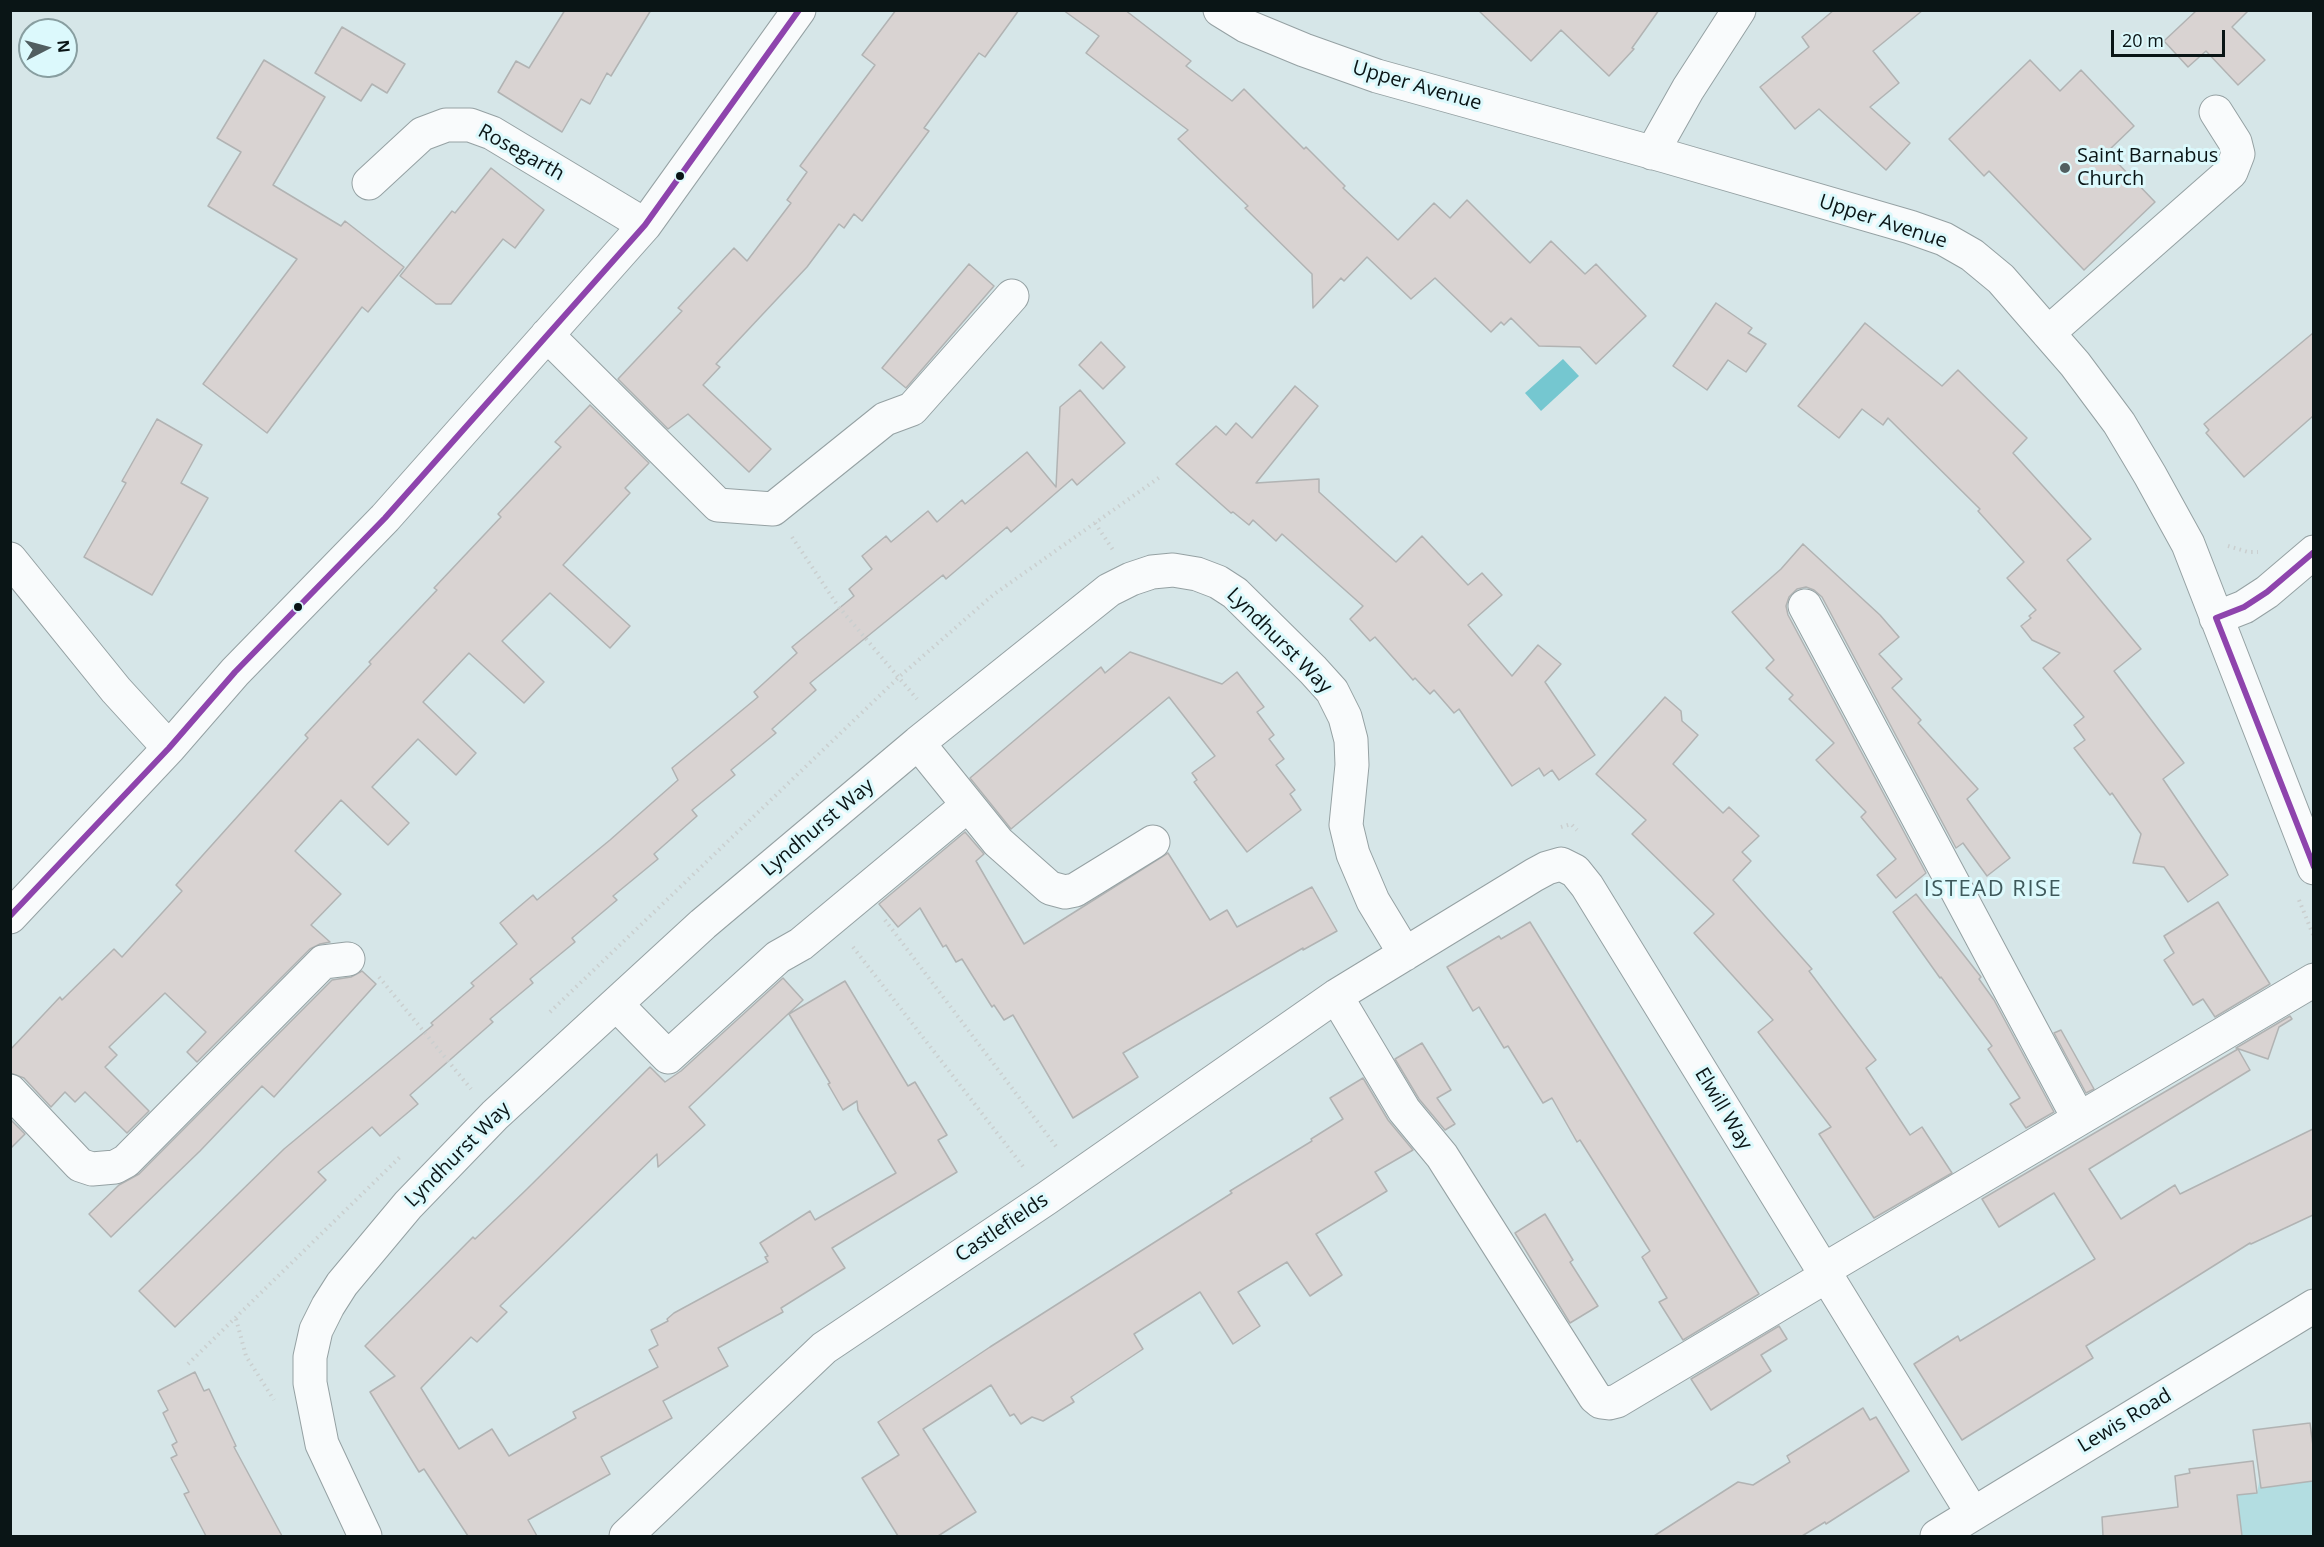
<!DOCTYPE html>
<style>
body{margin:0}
#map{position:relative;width:2324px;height:1547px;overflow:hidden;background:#d6e6e8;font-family:"Open Sans",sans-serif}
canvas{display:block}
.frame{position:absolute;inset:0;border:12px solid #0a1516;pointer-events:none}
.north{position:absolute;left:18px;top:18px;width:60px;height:60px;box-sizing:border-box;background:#dcf9fc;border:2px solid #889ea0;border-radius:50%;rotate:84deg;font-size:16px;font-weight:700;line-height:24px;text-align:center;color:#0a1516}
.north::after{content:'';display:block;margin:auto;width:21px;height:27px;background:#515e60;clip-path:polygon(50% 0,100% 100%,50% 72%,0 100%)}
.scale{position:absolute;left:2111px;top:30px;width:114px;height:27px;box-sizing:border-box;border:3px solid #0a1516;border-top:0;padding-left:8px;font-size:18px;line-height:21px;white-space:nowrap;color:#0a1516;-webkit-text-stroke:4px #dcf9fc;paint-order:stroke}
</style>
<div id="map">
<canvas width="2324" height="1547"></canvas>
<div class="frame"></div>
<div class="north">N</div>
<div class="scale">20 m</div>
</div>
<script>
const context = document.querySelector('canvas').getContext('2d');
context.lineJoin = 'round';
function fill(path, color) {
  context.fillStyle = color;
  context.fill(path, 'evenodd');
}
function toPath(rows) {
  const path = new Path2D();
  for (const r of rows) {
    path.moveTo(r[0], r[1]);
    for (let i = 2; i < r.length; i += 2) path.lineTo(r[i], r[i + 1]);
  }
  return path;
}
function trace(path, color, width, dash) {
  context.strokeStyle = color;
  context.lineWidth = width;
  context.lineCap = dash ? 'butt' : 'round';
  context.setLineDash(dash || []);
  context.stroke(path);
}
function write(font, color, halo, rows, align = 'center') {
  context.font = font + ' "Open Sans",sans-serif';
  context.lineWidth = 6;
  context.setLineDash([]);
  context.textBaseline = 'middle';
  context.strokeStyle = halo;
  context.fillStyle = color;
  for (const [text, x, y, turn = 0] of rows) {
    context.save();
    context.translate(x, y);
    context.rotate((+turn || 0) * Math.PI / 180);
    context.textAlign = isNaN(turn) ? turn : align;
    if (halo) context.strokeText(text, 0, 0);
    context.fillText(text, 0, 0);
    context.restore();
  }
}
fill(toPath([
 [2260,1478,2262,1487,2313,1481,2313,1536,2242,1536,2237,1495,2257,1493]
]), '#b3dde1');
fill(toPath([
 [1563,359,1579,376,1541,411,1525,393]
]), '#75c7d0');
const building = toPath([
 [565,10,651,10,611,76,607,73,590,104,581,99,562,132,498,92,516,61,529,68,565,10],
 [896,10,1019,10,985,57,979,53,924,128,929,131,862,221,854,214,844,228,839,224,807,267,716,364,720,367,703,385,771,449,749,472,688,414,668,429,618,379,682,311,678,308,734,248,747,261,791,203,787,200,807,172,800,166,875,65,862,55,896,10],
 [1063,10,1125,10,1191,61,1186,66,1232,101,1244,89,1304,149,1306,147,1345,186,1343,188,1398,240,1434,203,1450,218,1467,200,1530,263,1551,241,1585,274,1596,264,1646,316,1596,364,1580,347,1539,346,1511,318,1504,325,1501,322,1491,332,1435,278,1411,299,1367,257,1344,281,1341,278,1313,308,1312,274,1245,208,1248,206,1178,139,1188,130,1086,53,1099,36,1063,10],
 [1478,10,1659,10,1632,48,1634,49,1609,76,1561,30,1531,61,1478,10],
 [1834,10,1923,10,1873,51,1899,83,1870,107,1910,143,1886,170,1819,109,1795,129,1760,87,1809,47,1802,37,1834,10],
 [2197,10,2249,10,2232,27,2265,60,2238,85,2206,51,2188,67,2164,41,2197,10],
 [342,27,405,64,387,93,372,84,361,101,315,73,342,27],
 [264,60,325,97,273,185,341,226,345,221,404,267,368,312,362,307,267,433,203,384,297,259,208,206,241,152,217,138,264,60],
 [2030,60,2060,91,2081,70,2134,126,2107,152,2155,202,2084,270,1989,171,1984,176,1949,139,2030,60],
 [491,168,544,210,515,248,503,239,451,304,436,304,400,276,452,211,455,213,491,168],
 [969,264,994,286,906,388,882,368,969,264],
 [1716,303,1752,328,1748,333,1766,344,1746,372,1728,360,1707,390,1673,366,1716,303],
 [1865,323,1942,386,1958,370,2027,438,2013,453,2091,539,2067,560,2141,649,2114,671,2184,763,2163,779,2228,875,2188,902,2164,867,2133,863,2141,834,2112,793,2110,795,2074,748,2085,740,2074,725,2084,717,2043,668,2060,653,2032,640,2021,626,2031,618,2029,616,2036,610,2007,578,2024,562,1978,511,1980,509,1888,418,1883,425,1862,409,1839,438,1798,406,1865,323],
 [2313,333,2313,416,2244,477,2206,433,2209,430,2204,424,2313,333],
 [1101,342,1125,367,1103,389,1079,365,1101,342],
 [1295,386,1318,406,1256,483,1319,479,1319,492,1396,562,1422,536,1468,585,1482,573,1502,595,1468,625,1512,676,1538,645,1561,664,1545,682,1595,755,1559,780,1552,770,1544,776,1539,768,1512,786,1459,709,1454,713,1434,690,1430,694,1415,678,1413,680,1375,637,1370,641,1350,619,1363,606,1282,534,1276,541,1253,520,1249,525,1233,512,1231,513,1176,464,1216,426,1226,435,1236,423,1252,438,1295,386],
 [1080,390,1125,443,1077,485,1072,479,1011,532,1007,527,946,579,943,575,810,683,816,690,772,729,776,733,731,770,735,775,692,810,697,816,654,854,658,859,613,896,617,900,572,938,575,942,530,979,533,983,490,1019,493,1022,410,1095,418,1104,380,1136,372,1127,318,1172,326,1180,175,1327,139,1291,284,1149,433,1025,431,1023,474,986,471,983,517,944,500,923,533,895,537,900,610,840,678,780,672,768,758,697,754,692,797,653,792,647,854,596,849,589,872,569,862,556,886,536,891,542,928,511,937,522,962,500,965,504,1027,452,1056,487,1060,407,1080,390],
 [590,405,649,463,625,488,630,493,563,565,630,626,610,648,550,593,502,641,544,682,524,703,469,653,423,702,476,753,456,775,418,739,372,787,409,823,388,845,341,800,295,851,341,894,311,925,330,942,320,944,310,949,197,1062,187,1052,206,1032,165,993,109,1047,117,1055,105,1067,149,1111,127,1133,85,1092,75,1102,65,1092,51,1107,24,1078,10,1073,10,1050,60,997,62,1000,114,949,122,957,182,891,176,885,308,738,305,735,371,664,369,662,437,590,434,588,501,517,498,514,561,447,555,442,590,405],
 [157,419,202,445,181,483,208,498,152,595,84,557,126,483,122,481,157,419],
 [1803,544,1880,615,1899,637,1879,654,1902,679,1892,688,1921,720,1918,723,1978,789,1967,799,2010,858,1987,876,1963,843,1956,848,1822,597,1814,590,1806,587,1797,589,1789,597,1786,606,1788,615,1926,873,1896,898,1877,875,1896,859,1861,817,1866,812,1816,760,1834,743,1789,699,1793,695,1766,668,1774,660,1732,612,1781,569,1803,544],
 [1130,652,1222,684,1237,672,1264,707,1257,712,1274,735,1269,739,1284,759,1276,765,1295,790,1290,794,1301,810,1247,852,1194,782,1197,780,1192,773,1215,756,1169,697,1011,829,970,778,1101,667,1105,673,1130,652],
 [1665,697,1681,711,1682,721,1698,735,1673,764,1723,813,1729,807,1759,836,1742,852,1751,861,1733,880,1812,969,1809,971,1876,1060,1866,1068,1910,1135,1922,1127,1952,1173,1874,1218,1819,1134,1831,1127,1758,1032,1773,1020,1694,933,1714,914,1632,834,1646,820,1596,774,1665,697],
 [965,832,984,854,976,861,1024,944,1168,853,1210,920,1227,910,1237,927,1312,887,1337,931,1303,950,1303,948,1123,1053,1138,1077,1073,1118,1013,1015,1004,1020,994,1005,992,1007,962,959,956,962,946,945,943,947,920,908,898,927,879,904,965,832],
 [1916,894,1981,977,1979,979,1994,1000,2054,1112,2026,1128,2010,1104,2020,1098,1988,1049,1992,1046,1941,977,1940,978,1893,912,1916,894],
 [2218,902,2270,984,2215,1017,2203,999,2193,1005,2164,960,2174,953,2164,936,2218,902],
 [1530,922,1759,1294,1683,1340,1659,1302,1667,1298,1642,1257,1650,1251,1580,1140,1577,1142,1552,1098,1543,1103,1508,1046,1504,1048,1479,1007,1473,1011,1447,967,1499,936,1501,939,1530,922],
 [362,971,376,984,274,1097,262,1086,200,1151,111,1237,89,1214,119,1185,139,1174,332,980,351,977,362,971],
 [783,978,803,1000,689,1107,705,1125,658,1167,657,1154,500,1306,507,1312,477,1342,471,1337,421,1388,459,1449,492,1429,509,1456,576,1418,573,1412,658,1367,649,1350,658,1345,651,1330,668,1321,667,1319,674,1313,768,1262,765,1257,768,1256,760,1243,810,1211,815,1220,896,1173,858,1110,857,1101,843,1110,828,1084,830,1083,789,1014,845,981,908,1086,915,1082,947,1135,938,1140,957,1172,832,1248,845,1268,781,1308,783,1312,718,1348,728,1366,663,1401,672,1418,601,1457,610,1474,528,1520,537,1536,468,1536,424,1469,419,1472,370,1392,395,1376,365,1346,473,1237,475,1239,527,1189,650,1067,665,1082,681,1071,783,978],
 [2290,1016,2292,1019,2279,1027,2268,1059,2236,1048,2290,1016],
 [2061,1030,2094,1089,2086,1093,2054,1033,2061,1030],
 [1422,1043,1451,1090,1437,1098,1455,1124,1445,1130,1419,1099,1395,1059,1422,1043],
 [2238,1049,2250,1070,2089,1169,2121,1219,2175,1185,2180,1194,2313,1129,2313,1215,2251,1244,2250,1243,2086,1346,2093,1358,1962,1440,1914,1364,1958,1336,1960,1341,2095,1259,2054,1193,1999,1227,1982,1199,2238,1049],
 [1363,1078,1388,1120,1413,1150,1375,1172,1387,1191,1316,1234,1342,1275,1310,1296,1287,1262,1238,1292,1260,1326,1233,1344,1200,1292,1134,1334,1143,1349,1071,1397,1074,1402,1043,1421,1032,1417,1021,1424,1014,1414,1010,1416,991,1385,923,1429,976,1512,938,1536,898,1536,862,1478,899,1455,878,1422,990,1347,1232,1193,1230,1191,1312,1141,1311,1139,1343,1119,1330,1098,1363,1078],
 [10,1119,25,1134,10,1149,10,1119],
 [1545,1214,1573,1260,1570,1262,1598,1306,1570,1323,1515,1233,1545,1214],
 [1779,1326,1787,1339,1761,1355,1771,1371,1711,1410,1691,1379,1779,1326],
 [195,1372,204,1391,209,1389,236,1446,234,1447,282,1536,206,1536,184,1494,189,1492,171,1458,177,1455,172,1445,177,1442,163,1413,168,1410,158,1391,195,1372],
 [1863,1408,1870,1420,1876,1417,1909,1471,1826,1524,1825,1522,1802,1536,1654,1536,1738,1482,1753,1485,1790,1462,1787,1456,1863,1408],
 [2310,1423,2313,1446,2313,1481,2261,1488,2253,1430,2310,1423],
 [2253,1461,2257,1493,2237,1495,2242,1536,2103,1536,2102,1517,2178,1507,2175,1476,2190,1473,2189,1469,2253,1461]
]);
fill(building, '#d9d3d2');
trace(building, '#b1b3b3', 1.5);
const minor = toPath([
 [1220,10,1246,26,1304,50,1377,76,1665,156,1910,227,1944,239,1972,255,2001,279,2075,364,2119,423,2150,475,2188,544,2314,868],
 [1652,153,1688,89,1739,10],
 [369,183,422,134,446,125,470,125,492,133,645,225],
 [2048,333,2231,172,2238,154,2235,142,2216,112],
 [547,335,718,505,773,509,885,419,912,409,1012,296],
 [10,559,116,690,169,748],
 [1805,606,2079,1119],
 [2216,618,2244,607,2267,592,2314,552],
 [918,743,998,842,1050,888,1065,892,1075,890,1153,842],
 [10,917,169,748,235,672,385,518,645,225,799,10],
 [1336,996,1404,1110,1442,1156,1595,1397,1601,1402,1609,1403,1617,1401,1825,1277],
 [616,1004,668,1057,778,957,801,944,968,805],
 [10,1091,80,1165,92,1169,115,1167,126,1161,323,962,348,959],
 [1822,1271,2314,980],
 [365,1536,322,1444,310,1383,310,1357,316,1330,328,1306,342,1284,408,1205,495,1115,703,924,918,743,1109,590,1131,579,1152,572,1173,570,1197,574,1218,582,1235,593,1313,670,1332,691,1345,717,1351,740,1352,765,1346,825,1353,854,1373,901,1405,954],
 [626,1536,824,1348,1047,1198,1336,996,1534,875,1547,868,1561,864,1575,871,1587,886,1973,1514],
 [1937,1536,2314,1306]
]);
trace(minor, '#95a1a3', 35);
trace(toPath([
 [1095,523,1113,550],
 [792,537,838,606,917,699],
 [2228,546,2248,552,2258,552],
 [1561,827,1571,824,1577,830],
 [2299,900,2314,937],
 [885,920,1058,1149],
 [853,947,1025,1169],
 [379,977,471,1089],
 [550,1012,899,677,993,595,1160,477],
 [236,1319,246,1356,274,1400],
 [188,1364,402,1155]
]), '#cacfcf', 4, [1.5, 4.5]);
trace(minor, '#f9fbfc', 33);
trace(toPath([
 [2216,618,2314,867],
 [2216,618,2244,607,2267,592,2314,552],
 [10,916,169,748,235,672,385,518,645,225,799,10]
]), '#8e44ad', 6);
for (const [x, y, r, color] of [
 [2065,168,6,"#515e60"],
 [680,176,5,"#0a1516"],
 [298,607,5,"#0a1516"]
]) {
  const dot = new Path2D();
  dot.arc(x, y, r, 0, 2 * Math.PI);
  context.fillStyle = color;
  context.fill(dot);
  trace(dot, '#dcf9fc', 2);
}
write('20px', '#0a1516', '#dcf9fc', [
 ["Upper Avenue",1417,86,16],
 ["Rosegarth",521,153,29],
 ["Upper Avenue",1883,222,18],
 ["Lyndhurst Way",1279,641,45],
 ["Lyndhurst Way",818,828,-40],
 ["Elwill Way",1723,1109,59],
 ["Lyndhurst Way",458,1155,-45],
 ["Castlefields",1002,1228,-34],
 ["Lewis Road",2125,1421,-31]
]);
write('20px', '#0a1516', '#dcf9fc', [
 ["Saint Barnabus",2077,156],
 ["Church",2077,179]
], 'left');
context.letterSpacing = '1.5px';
write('22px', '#3e585a', '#dcf9fc', [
 ["ISTEAD RISE",1993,890]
]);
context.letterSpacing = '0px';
</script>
